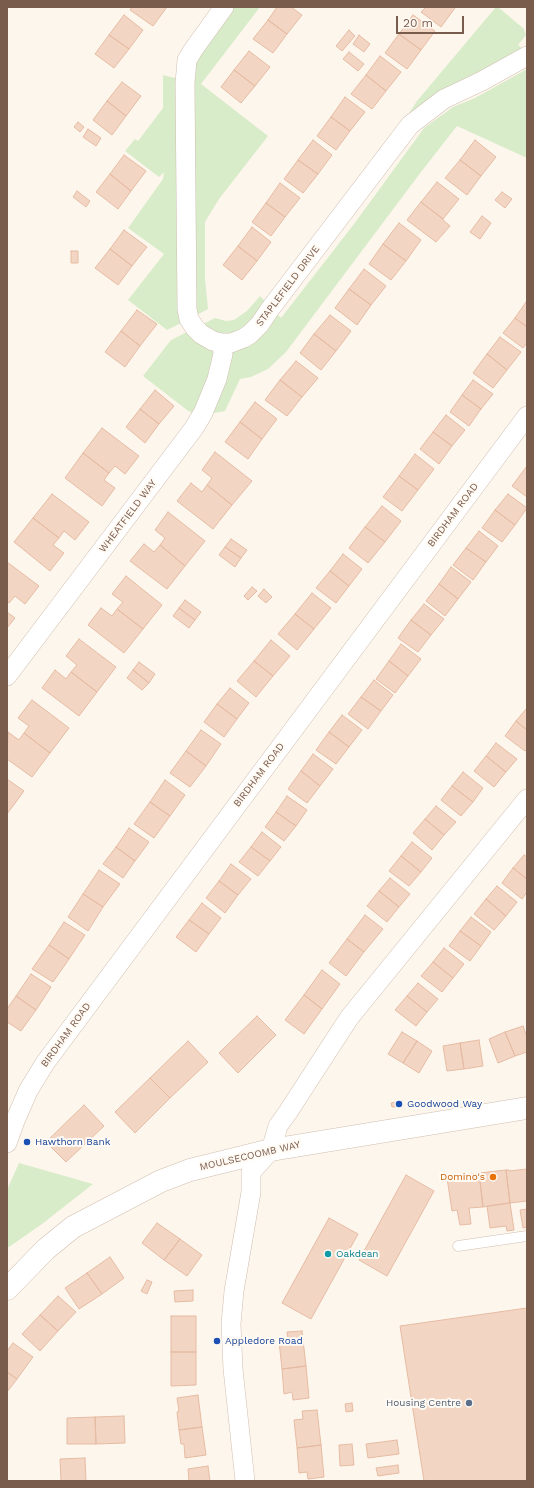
<!DOCTYPE html>
<style>
body{margin:0}
#map{position:relative;width:534px;height:1488px;overflow:hidden;background:#fdf6ec;font-family:"Work Sans",sans-serif}
canvas{display:block}
.frame{position:absolute;inset:0;border:8px solid #7a5c4d;pointer-events:none}
.scale{position:absolute;left:396px;top:16px;width:68px;height:18px;box-sizing:border-box;border:2px solid #7a5c4d;border-top:0;padding-left:5px;font-size:12px;line-height:14px;white-space:nowrap;color:#7a5c4d;-webkit-text-stroke:3px #fffaf3;paint-order:stroke}
</style>
<div id="map">
<canvas width="534" height="1488"></canvas>
<div class="frame"></div>
<div class="scale">20 m</div>
</div>
<script>
const context = document.querySelector('canvas').getContext('2d');
context.lineJoin = 'round';
function fill(path, color) {
  context.fillStyle = color;
  context.fill(path, 'evenodd');
}
function toPath(rows) {
  const path = new Path2D();
  for (const r of rows) {
    path.moveTo(r[0], r[1]);
    for (let i = 2; i < r.length; i += 2) path.lineTo(r[i], r[i + 1]);
  }
  return path;
}
function trace(path, color, width, dash) {
  context.strokeStyle = color;
  context.lineWidth = width;
  context.lineCap = dash ? 'butt' : 'round';
  context.setLineDash(dash || []);
  context.stroke(path);
}
function write(font, color, halo, rows, align = 'center') {
  context.font = font + ' "Work Sans",sans-serif';
  context.lineWidth = 4;
  context.setLineDash([]);
  context.textBaseline = 'middle';
  context.strokeStyle = halo;
  context.fillStyle = color;
  for (const [text, x, y, turn = 0] of rows) {
    context.save();
    context.translate(x, y);
    context.rotate((+turn || 0) * Math.PI / 180);
    context.textAlign = isNaN(turn) ? turn : align;
    if (halo) context.strokeText(text, 0, 0);
    context.fillText(text, 0, 0);
    context.restore();
  }
}
fill(toPath([
 [234,7,260,7,201,84,268,136,219,199,205,222,205,279,208,309,189,319,167,330,128,300,164,254,128,228,163,179,164,172,159,177,125,151,135,139,138,141,163,108,163,75,191,82,192,62],
 [496,7,498,7,524,29,526,35,518,45,521,47,519,51,444,89,406,118,417,101],
 [527,69,527,158,457,126,421,172,286,352,268,369,251,377,240,379,225,411,198,416,187,410,143,376,171,340,215,318,226,321,234,320,247,311,260,296,281,318,354,224,424,128,453,107,475,98],
 [19,1163,93,1184,42,1224,9,1247,7,1247,7,1190]
]), '#d8ecc9');
const building = toPath([
 [132,7,167,7,153,26,130,10,132,7],
 [277,7,291,7,302,15,287,34,268,20,277,7],
 [426,7,454,7,455,8,441,27,421,12,426,7],
 [124,15,143,30,129,49,109,35,124,15],
 [413,15,435,31,421,50,399,34,413,15],
 [268,20,287,34,273,53,253,39,268,20],
 [349,30,355,36,342,51,336,46,349,30],
 [399,34,421,50,407,69,385,53,399,34],
 [109,35,129,49,114,68,95,54,109,35],
 [359,35,370,44,364,52,353,44,359,35],
 [249,51,270,67,255,86,234,70,249,51],
 [349,52,364,64,358,71,343,59,349,52],
 [380,56,401,72,386,91,366,75,380,56],
 [234,70,255,86,241,103,221,87,234,70],
 [366,75,386,91,372,109,351,94,366,75],
 [122,82,141,96,126,116,107,101,122,82],
 [345,97,365,112,350,131,331,117,345,97],
 [107,101,126,116,112,135,93,120,107,101],
 [331,117,350,131,336,150,317,136,331,117],
 [78,122,84,127,80,132,74,127,78,122],
 [88,129,101,138,96,146,83,137,88,129],
 [313,140,332,155,318,174,298,160,313,140],
 [475,140,496,157,481,176,460,160,475,140],
 [124,155,146,171,131,191,110,174,124,155],
 [298,160,318,174,303,193,284,179,298,160],
 [460,160,481,176,467,195,445,178,460,160],
 [110,174,131,191,118,209,96,192,110,174],
 [437,182,459,199,443,219,421,202,437,182],
 [280,183,300,198,285,217,266,203,280,183],
 [77,191,90,201,86,207,73,197,77,191],
 [502,192,512,199,505,208,495,200,502,192],
 [421,202,443,219,443,220,450,226,436,242,407,220,421,202],
 [266,203,285,217,271,236,252,222,266,203],
 [482,216,491,223,480,239,470,232,482,216],
 [399,223,421,240,406,261,383,244,399,223],
 [252,227,271,242,257,261,238,246,252,227],
 [124,230,147,247,132,266,110,249,124,230],
 [383,244,406,261,391,280,369,264,383,244],
 [238,246,257,261,242,280,223,265,238,246],
 [110,249,132,266,118,285,95,268,110,249],
 [71,251,78,251,78,263,71,263,71,251],
 [364,269,386,286,371,305,349,289,364,269],
 [349,289,371,305,357,325,335,308,349,289],
 [526,302,527,303,527,327,515,318,526,302],
 [137,310,157,324,140,346,121,331,137,310],
 [330,315,351,331,336,351,314,334,330,315],
 [515,318,527,327,527,343,523,348,503,333,515,318],
 [121,331,140,346,125,367,105,352,121,331],
 [314,334,336,351,321,370,300,353,314,334],
 [500,337,521,352,507,370,487,354,500,337],
 [487,354,507,370,493,388,473,373,487,354],
 [296,361,318,378,302,397,280,380,296,361],
 [280,380,302,397,287,416,265,400,280,380],
 [473,380,493,394,481,409,462,395,473,380],
 [155,390,174,406,159,424,140,409,155,390],
 [462,395,481,409,469,426,450,412,462,395],
 [255,402,277,419,262,439,240,422,255,402],
 [140,409,159,424,145,443,126,427,140,409],
 [446,415,465,430,452,446,433,432,446,415],
 [240,422,262,439,248,459,225,442,240,422],
 [102,428,139,456,125,474,115,466,109,473,83,453,102,428],
 [433,432,452,446,439,464,420,449,433,432],
 [215,452,252,481,232,505,207,485,212,478,202,470,215,452],
 [83,453,109,473,104,480,115,488,102,506,65,478,83,453],
 [415,454,434,469,418,490,399,476,415,454],
 [527,466,527,497,512,486,527,466],
 [399,476,418,490,402,511,383,497,399,476],
 [191,483,202,492,207,485,232,505,213,529,177,501,191,483],
 [52,494,89,522,75,540,64,531,59,538,33,518,52,494],
 [508,494,527,508,515,525,495,510,508,494],
 [382,506,401,521,385,542,365,527,382,506],
 [495,510,515,525,502,542,482,528,495,510],
 [168,512,205,541,185,566,160,545,165,538,155,530,168,512],
 [33,518,59,538,53,545,64,553,50,571,14,542,33,518],
 [365,527,385,542,368,563,349,548,365,527],
 [479,531,498,546,486,562,466,548,479,531],
 [231,539,247,550,241,558,225,547,231,539],
 [144,544,154,552,160,545,185,566,167,589,130,561,144,544],
 [225,547,241,558,235,567,219,555,225,547],
 [466,548,486,562,473,580,453,565,466,548],
 [343,554,362,569,349,586,330,571,343,554],
 [7,562,39,586,25,604,15,596,9,603,7,602,7,562],
 [451,567,471,582,458,599,439,584,451,567],
 [330,571,349,586,336,603,316,588,330,571],
 [126,576,162,605,143,629,117,609,123,602,112,594,126,576],
 [439,584,458,599,445,616,426,601,439,584],
 [252,587,257,591,248,600,244,596,252,587],
 [264,589,272,597,266,603,258,596,264,589],
 [312,593,331,608,314,629,295,614,312,593],
 [185,600,201,612,195,620,179,608,185,600],
 [424,604,444,619,431,635,411,620,424,604],
 [101,608,112,616,117,609,143,629,124,653,88,625,101,608],
 [179,608,195,620,189,628,173,616,179,608],
 [7,612,15,618,7,628,7,612],
 [295,614,314,629,297,650,278,634,295,614],
 [411,620,431,635,418,652,398,638,411,620],
 [79,639,116,667,97,692,71,672,77,665,66,656,79,639],
 [271,640,290,656,273,676,254,661,271,640],
 [401,644,421,659,408,676,389,661,401,644],
 [254,661,273,676,256,697,237,681,254,661],
 [389,661,408,676,395,693,376,679,389,661],
 [139,662,155,674,149,683,133,670,139,662],
 [55,670,66,679,71,672,97,692,79,716,42,688,55,670],
 [133,670,149,683,142,690,127,678,133,670],
 [374,680,393,695,381,711,361,697,374,680],
 [230,688,249,703,237,719,217,704,230,688],
 [361,697,381,711,368,729,348,714,361,697],
 [32,700,69,728,50,753,24,733,29,726,18,718,32,700],
 [217,704,237,719,224,737,204,722,217,704],
 [527,708,527,730,516,721,527,708],
 [342,715,362,730,349,747,329,732,342,715],
 [516,721,527,730,527,749,525,751,505,736,516,721],
 [201,730,221,744,206,766,186,751,201,730],
 [8,732,19,740,24,733,50,753,32,777,7,759,8,732],
 [329,732,349,747,336,764,316,750,329,732],
 [496,743,517,759,506,772,486,756,496,743],
 [186,751,206,766,190,787,170,773,186,751],
 [313,754,333,769,320,786,301,771,313,754],
 [486,756,506,772,494,787,474,771,486,756],
 [301,771,320,786,307,803,288,789,301,771],
 [463,772,483,788,473,802,452,786,463,772],
 [7,779,24,791,7,814,7,779],
 [165,780,185,795,170,816,150,802,165,780],
 [452,786,473,802,461,816,441,800,452,786],
 [287,796,307,810,296,826,276,812,287,796],
 [150,802,170,816,154,838,134,824,150,802],
 [436,806,456,822,444,835,425,819,436,806],
 [276,812,296,826,284,841,265,827,276,812],
 [425,819,444,835,432,850,413,833,425,819],
 [129,828,149,842,135,861,116,847,129,828],
 [262,832,281,847,270,861,251,847,262,832],
 [412,842,432,858,421,872,401,856,412,842],
 [116,847,135,861,123,878,103,864,116,847],
 [251,847,270,861,258,876,239,862,251,847],
 [524,855,527,857,527,879,513,868,524,855],
 [401,856,421,872,409,886,389,871,401,856],
 [231,864,251,879,238,895,219,881,231,864],
 [513,868,527,879,527,892,522,899,502,883,513,868],
 [99,870,120,884,103,907,83,894,99,870],
 [390,878,410,894,399,907,379,891,390,878],
 [219,881,238,895,225,913,206,898,219,881],
 [497,886,517,902,506,916,486,899,497,886],
 [379,891,399,907,387,922,367,906,379,891],
 [83,894,103,907,88,931,68,917,83,894],
 [486,899,506,916,494,930,474,914,486,899],
 [202,903,221,918,209,934,189,920,202,903],
 [365,915,383,929,364,952,347,939,365,915],
 [471,917,491,932,481,946,460,931,471,917],
 [189,920,209,934,196,952,176,937,189,920],
 [64,922,85,935,69,959,49,945,64,922],
 [460,931,481,946,470,961,449,946,460,931],
 [347,939,364,952,346,976,329,963,347,939],
 [49,945,69,959,53,982,32,969,49,945],
 [444,948,464,964,453,978,433,962,444,948],
 [433,962,453,978,442,992,421,976,433,962],
 [322,970,340,984,322,1009,304,995,322,970],
 [31,974,51,987,36,1010,16,996,31,974],
 [418,983,438,999,427,1012,407,996,418,983],
 [304,995,322,1009,304,1034,285,1020,304,995],
 [16,996,36,1010,21,1031,7,1022,7,1009,16,996],
 [407,996,427,1012,416,1026,395,1010,407,996],
 [257,1016,276,1035,238,1073,219,1053,257,1016],
 [523,1026,527,1037,527,1052,515,1056,505,1032,523,1026],
 [402,1032,417,1041,403,1063,388,1054,402,1032],
 [505,1032,515,1056,498,1063,489,1039,505,1032],
 [479,1040,483,1066,464,1069,460,1043,479,1040],
 [188,1041,208,1062,170,1098,150,1078,188,1041],
 [417,1041,432,1051,419,1073,403,1063,417,1041],
 [460,1043,464,1069,447,1071,443,1046,460,1043],
 [150,1078,170,1098,135,1133,115,1112,150,1078],
 [402,1101,403,1106,392,1107,391,1103,402,1101],
 [84,1105,104,1126,66,1162,46,1142,84,1105],
 [527,1169,527,1201,510,1203,506,1170,509,1170,509,1171,527,1169],
 [506,1170,510,1203,483,1207,479,1173,506,1170],
 [479,1173,483,1207,469,1208,471,1224,460,1225,457,1210,452,1211,447,1178,479,1173],
 [406,1175,434,1191,387,1276,359,1260,406,1175],
 [510,1203,514,1230,507,1231,506,1226,490,1228,487,1206,510,1203],
 [527,1209,527,1227,523,1228,520,1210,527,1209],
 [329,1218,358,1234,311,1319,282,1303,329,1218],
 [157,1223,180,1239,164,1260,142,1243,157,1223],
 [180,1239,202,1255,187,1276,164,1260,180,1239],
 [110,1257,124,1278,102,1294,87,1273,110,1257],
 [87,1273,102,1294,79,1309,65,1288,87,1273],
 [147,1280,152,1282,147,1294,141,1291,147,1280],
 [193,1290,193,1301,175,1302,174,1291,193,1290],
 [58,1296,76,1312,58,1331,40,1315,58,1296],
 [527,1308,527,1481,424,1481,400,1326,527,1308],
 [40,1315,58,1331,40,1351,22,1334,40,1315],
 [171,1316,196,1316,196,1352,171,1352,171,1316],
 [302,1331,306,1366,282,1369,279,1341,288,1340,287,1332,302,1331],
 [13,1343,33,1357,17,1379,7,1372,7,1351,13,1343],
 [171,1352,196,1352,196,1385,171,1386,171,1352],
 [306,1366,309,1398,293,1400,292,1392,284,1394,282,1369,306,1366],
 [7,1372,17,1379,7,1392,7,1372],
 [198,1395,202,1427,179,1430,177,1412,179,1411,177,1398,198,1395],
 [352,1403,353,1411,346,1412,345,1404,352,1403],
 [317,1410,321,1445,297,1448,294,1420,303,1419,302,1411,317,1410],
 [124,1416,125,1443,96,1444,95,1417,124,1416],
 [95,1417,96,1444,67,1444,67,1418,95,1417],
 [202,1427,206,1455,185,1458,184,1444,181,1444,179,1430,202,1427],
 [397,1440,399,1454,368,1458,366,1444,397,1440],
 [352,1444,354,1465,340,1466,339,1445,352,1444],
 [321,1445,324,1477,308,1479,307,1472,299,1473,297,1448,321,1445],
 [85,1458,86,1481,61,1481,60,1459,85,1458],
 [398,1465,399,1473,378,1476,376,1468,398,1465],
 [208,1466,210,1481,189,1481,188,1469,208,1466]
]);
fill(building, '#f3d5c3');
trace(building, '#e6bba3', 1);
const service = toPath([
 [458,1246,527,1236]
]);
const minor = toPath([
 [224,7,193,50,187,60,185,83,187,309,189,319,195,328,201,334,213,341,222,343,231,343,244,338,250,334,260,324,270,309,410,125,444,99,482,81,527,56],
 [7,676,194,428,203,413,217,379,223,354,222,343],
 [7,1143,15,1121,28,1091,45,1063,527,416],
 [245,1481,233,1369,231,1324,234,1291,251,1192,251,1172,271,1150,278,1126,288,1112,349,1018,527,799]
]);
const tertiary = toPath([
 [7,1289,46,1249,73,1227,161,1181,190,1170,271,1150,527,1108]
]);
trace(service, '#d1beb0', 11);
trace(minor, '#d1beb0', 20);
trace(tertiary, '#d1beb0', 23);
trace(service, '#fff', 10);
trace(minor, '#fff', 19);
trace(tertiary, '#fff', 22);
for (const [x, y, r, color] of [
 [399,1104,4,"#1a4fb4"],
 [27,1142,4,"#1a4fb4"],
 [493,1177,4,"#e8710a"],
 [328,1254,4,"#0f9aa8"],
 [217,1341,4,"#1a4fb4"],
 [469,1403,4,"#5c6f8a"]
]) {
  const dot = new Path2D();
  dot.arc(x, y, r, 0, 2 * Math.PI);
  context.fillStyle = color;
  context.fill(dot);
  trace(dot, '#fffaf3', 1.5);
}
write('10px', '#7a5c4d', '#fffaf3', [
 ["STAPLEFIELD DRIVE",288,286,-53],
 ["BIRDHAM ROAD",453,515,-53],
 ["WHEATFIELD WAY",128,516,-53],
 ["BIRDHAM ROAD",259,775,-53],
 ["BIRDHAM ROAD",66,1035,-54],
 ["MOULSECOOMB WAY",250,1156,-13]
]);
write('10px', '#164399', '#fffaf3', [
 ["Goodwood Way",407,1104],
 ["Hawthorn Bank",35,1142],
 ["Appledore Road",225,1341]
], 'left');
write('10px', '#c56008', '#fffaf3', [
 ["Domino's",485,1177]
], 'right');
write('10px', '#0d838f', '#fffaf3', [
 ["Oakdean",336,1254]
], 'left');
write('10px', '#4e5e75', '#fffaf3', [
 ["Housing Centre",461,1403]
], 'right');
</script>
